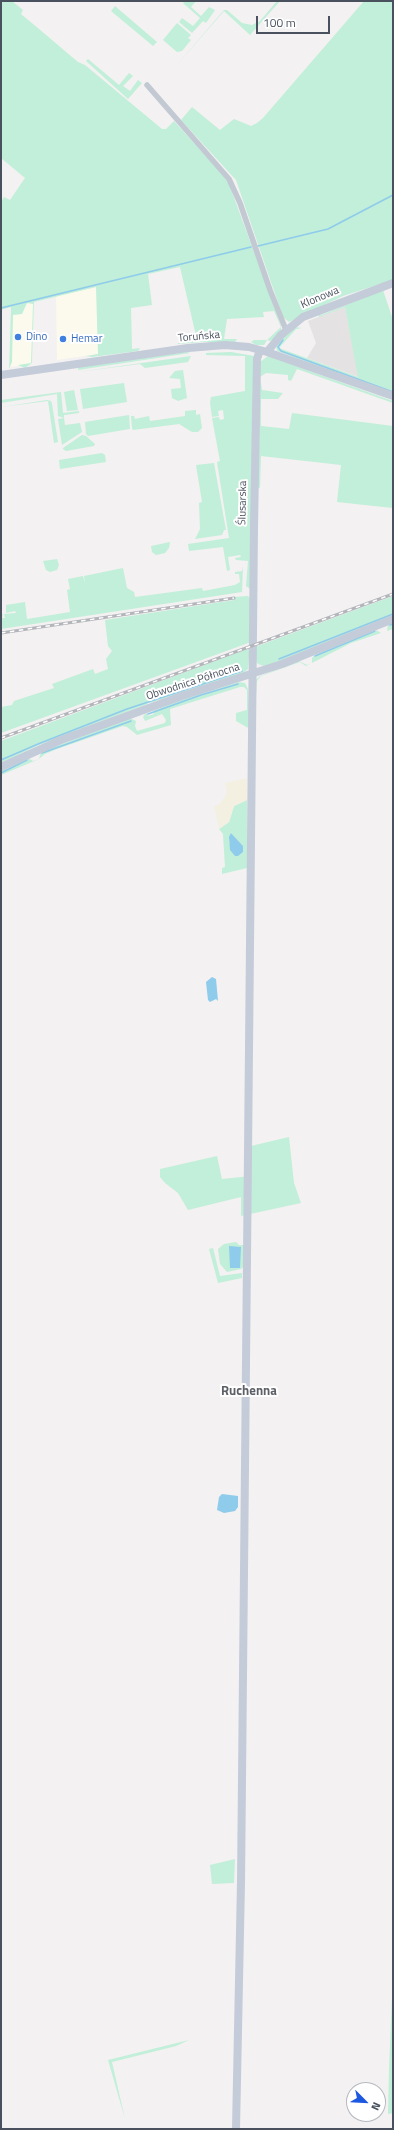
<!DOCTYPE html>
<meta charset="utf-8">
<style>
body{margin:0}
#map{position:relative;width:394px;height:2130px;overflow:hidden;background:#f3f1f1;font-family:"Titillium Web",sans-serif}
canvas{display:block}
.frame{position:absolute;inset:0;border:2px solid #49515e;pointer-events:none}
.north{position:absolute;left:346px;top:2082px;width:40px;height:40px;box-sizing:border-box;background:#fff;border:1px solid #b6b9bf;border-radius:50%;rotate:114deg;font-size:11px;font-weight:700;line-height:16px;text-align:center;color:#49515e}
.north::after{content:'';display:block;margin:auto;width:14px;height:18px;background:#1d58e1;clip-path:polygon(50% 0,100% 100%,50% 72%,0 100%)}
.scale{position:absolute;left:256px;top:16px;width:74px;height:18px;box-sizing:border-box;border:2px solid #49515e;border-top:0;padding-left:5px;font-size:12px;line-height:14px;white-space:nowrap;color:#49515e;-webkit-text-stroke:3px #fff;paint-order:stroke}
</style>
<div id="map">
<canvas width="394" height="2130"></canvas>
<div class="frame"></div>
<div class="north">N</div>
<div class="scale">100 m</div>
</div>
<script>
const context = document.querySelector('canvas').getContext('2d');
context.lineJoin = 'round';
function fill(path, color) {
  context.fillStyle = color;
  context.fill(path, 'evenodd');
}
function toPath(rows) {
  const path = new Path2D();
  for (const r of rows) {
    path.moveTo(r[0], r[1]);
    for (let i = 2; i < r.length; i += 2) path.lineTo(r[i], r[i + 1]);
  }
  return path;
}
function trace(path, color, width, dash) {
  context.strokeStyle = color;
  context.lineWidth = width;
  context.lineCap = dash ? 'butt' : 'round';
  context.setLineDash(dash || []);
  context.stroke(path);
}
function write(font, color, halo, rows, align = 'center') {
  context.font = font + ' "Titillium Web",sans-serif';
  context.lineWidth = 4;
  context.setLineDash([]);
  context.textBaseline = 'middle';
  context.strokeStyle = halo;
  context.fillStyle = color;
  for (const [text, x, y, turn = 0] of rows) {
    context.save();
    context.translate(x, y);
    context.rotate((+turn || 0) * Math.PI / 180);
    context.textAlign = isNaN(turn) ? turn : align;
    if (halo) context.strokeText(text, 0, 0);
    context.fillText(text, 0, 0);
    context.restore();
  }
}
fill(toPath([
 [97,287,98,354,57,360,56,296],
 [34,302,32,364,9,367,11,307]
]), '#fcfaec');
fill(toPath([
 [345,307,359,377,307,358,316,343,308,321]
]), '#e4e2e3');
fill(toPath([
 [1,1,12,1,23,10,21,14,39,29,78,62,85,65,162,129,166,129,174,121,224,176,229,184,281,325,281,330,275,338,270,341,267,340,264,345,256,345,251,342,254,340,267,340,281,327,274,311,263,312,264,317,227,319,224,339,237,339,235,342,203,342,178,344,178,343,197,340,180,267,148,274,152,305,131,308,132,349,140,348,138,351,92,357,86,356,98,354,96,287,34,302,32,363,25,368,18,365,31,363,33,304,27,303,22,314,13,315,12,362,9,369,11,307,1,310,1,202,4,197,10,200,25,178,1,158],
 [185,1,196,1,191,7,201,16,209,7,215,10,206,23,203,21,192,33,179,22,182,18,193,26,200,18,183,3],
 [277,1,280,1,250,35,224,11,176,66,224,10,227,10,242,23,252,25,260,21],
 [364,1,393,1,393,280,343,296,289,322,283,317,236,180,181,120,192,107,220,130,234,119,251,126,257,123,263,118],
 [115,6,157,42,153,46,111,11],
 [177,23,191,35,188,38,191,40,182,51,177,52,163,40],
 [88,59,119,85,129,73,133,76,123,86,130,91,138,80,142,83,128,99,86,61],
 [383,290,393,320,393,394,277,351,276,345,294,327,302,328,296,329,279,348,358,377,345,307,319,317,318,314,321,315],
 [187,352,190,353,78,370,78,367],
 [231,352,254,356,250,589,246,586,248,561,236,560,235,558,241,557,240,555,228,557,230,570,227,571,223,547,189,551,188,544,229,538,217,462,220,461,212,418,219,417,220,420,224,419,223,410,218,411,219,416,212,417,210,403,211,397,245,391,245,356,206,355,206,353],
 [191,356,188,362,145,368,140,364,78,372],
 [268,356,393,401,393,403,297,369,291,381,288,380,288,375,266,373,260,377,262,390,283,393,278,399,261,399,261,426,289,429,292,413,393,426,393,508,337,502,341,465,261,456,260,488,257,487,260,362],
 [183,370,187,398,178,401,172,398,171,389,181,388,180,379,169,378,175,371],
 [124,383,127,402,83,409,80,389],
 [74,390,78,410,67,411,64,392],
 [61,392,63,413,79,411,79,413,64,415,64,418,58,416,57,394,1,403,1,400],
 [47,400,51,401,52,404,58,442,54,443,48,401,1,407],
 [196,410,196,415,200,414,202,428,198,432,192,432,179,424,133,430,132,428,131,416,134,416,135,419,149,416,150,421,185,416,185,411],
 [129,415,130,429,88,436,86,434,85,422],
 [64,418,65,425,80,423,82,432,62,445,58,419],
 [82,435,86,436,95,444,94,446,66,451,63,449,63,448],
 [102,453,105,455,106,462,60,469,59,460],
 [214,463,226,530,224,530,222,535,195,539,200,529,199,503,202,502,196,465],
 [170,542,169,548,165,553,156,555,152,552,151,546],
 [57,559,59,565,57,570,50,572,46,570,43,561],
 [243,566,242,592,1,629,1,615,3,614,2,618,5,618,4,614,16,613,15,611,6,613,6,605,25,602,27,619,70,612,67,590,70,589,68,579,83,576,85,583,84,576,123,568,127,588,134,592,135,597,202,588,203,591,235,585,240,582,239,574,235,574,235,572,242,571],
 [248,596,251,599,251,642,1,733,1,707,12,705,14,701,54,688,52,684,93,669,95,674,108,669,106,659,112,651,108,646,105,620,234,600,234,597],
 [393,596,393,615,280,661,264,666,258,664,256,661,255,647],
 [393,623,393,629,351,643,306,666,300,662,261,676,257,681,256,696,256,680,260,676,299,661,307,665,312,663,312,658,315,655,373,630,376,632,376,630,381,633,387,631,388,625],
 [250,648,248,669,243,673,150,703,147,701,148,704,39,745,1,763,1,741],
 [239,682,245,683,248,689,250,729,236,721,236,713,247,710,247,690,244,687,240,687,170,709,171,725,137,735,127,727,123,726,57,749,45,754,39,759,1,775,1,771,28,758,33,761,39,759,41,752,130,718,136,721,135,726,137,731,165,723,166,720,162,714,145,721,143,717,145,714,147,713,148,716,154,714,153,711,181,700],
 [247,800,247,868,222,874,222,868,225,867,223,834,219,829,229,822,234,806],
 [231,833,243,846,243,852,238,855,229,843],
 [289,1137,294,1183,301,1203,241,1216,241,1197,188,1210,178,1193,165,1183,160,1177,160,1169,217,1156,222,1179,251,1176,251,1146],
 [236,1242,239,1245,244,1245,243,1267,241,1269,227,1272,220,1264,218,1249,224,1244],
 [213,1248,220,1276,242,1273,242,1278,218,1283,209,1249],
 [235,1859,234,1883,212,1884,210,1865],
 [393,1974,393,2113,388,2114,389,2069],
 [189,2040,176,2046,112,2062,125,2119,108,2060]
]), '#c1efd9');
fill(toPath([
 [247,778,247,800,234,806,229,822,219,829,214,806,220,804,227,793,225,783]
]), '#f3f0e2');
fill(toPath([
 [231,833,243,846,243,852,238,856,235,856,230,850,229,837],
 [212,977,216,979,218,1001,216,999,210,1002,208,1000,206,982],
 [229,1246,241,1247,240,1268,230,1268],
 [222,1494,238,1496,238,1507,235,1511,224,1513,217,1510,219,1497]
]), '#8fcbeb');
trace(toPath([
 [258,246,328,229,393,195],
 [1,308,251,247],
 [283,340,278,347,281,351,393,392],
 [390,625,393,624],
 [315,656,375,631],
 [279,659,393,614],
 [148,714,201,695,238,684],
 [42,753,131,721],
 [1,760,38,744,127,709,242,671],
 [1,773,27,760]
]), '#8fcbeb', 1.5);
trace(toPath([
 [147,85,229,179,240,203,270,290,286,330]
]), '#c2c9d2', 5.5);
trace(toPath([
 [267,352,281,335,303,317,393,283],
 [1,375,188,348,225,345,249,347,267,352,393,396],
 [1,767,61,740,182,696,282,664,393,619],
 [236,2129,241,1882,254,527,257,359,260,350]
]), '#c4cbd9', 8);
const rail = toPath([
 [1,633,234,598],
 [1,738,393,594]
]);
trace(rail, '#b3b5bb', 3);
trace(rail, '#fff', 1.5, [4.5]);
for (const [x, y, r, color] of [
 [18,337,4,"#3f7fe0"],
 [63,339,4,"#3f7fe0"]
]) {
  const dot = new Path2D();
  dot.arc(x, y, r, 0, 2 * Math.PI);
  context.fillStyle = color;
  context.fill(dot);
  trace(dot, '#fff', 1.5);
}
write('11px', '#49515e', '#fff', [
 ["Klonowa",320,298,-23],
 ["Toruńska",199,337,-5],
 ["Ślusarska",243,503,-89],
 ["Obwodnica Północna",193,682,-18]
]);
write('11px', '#366cbe', '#fff', [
 ["Dino",26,337],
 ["Hemar",71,339]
], 'left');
write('bold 13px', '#5d6066', '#fff', [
 ["Ruchenna",249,1392]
]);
</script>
